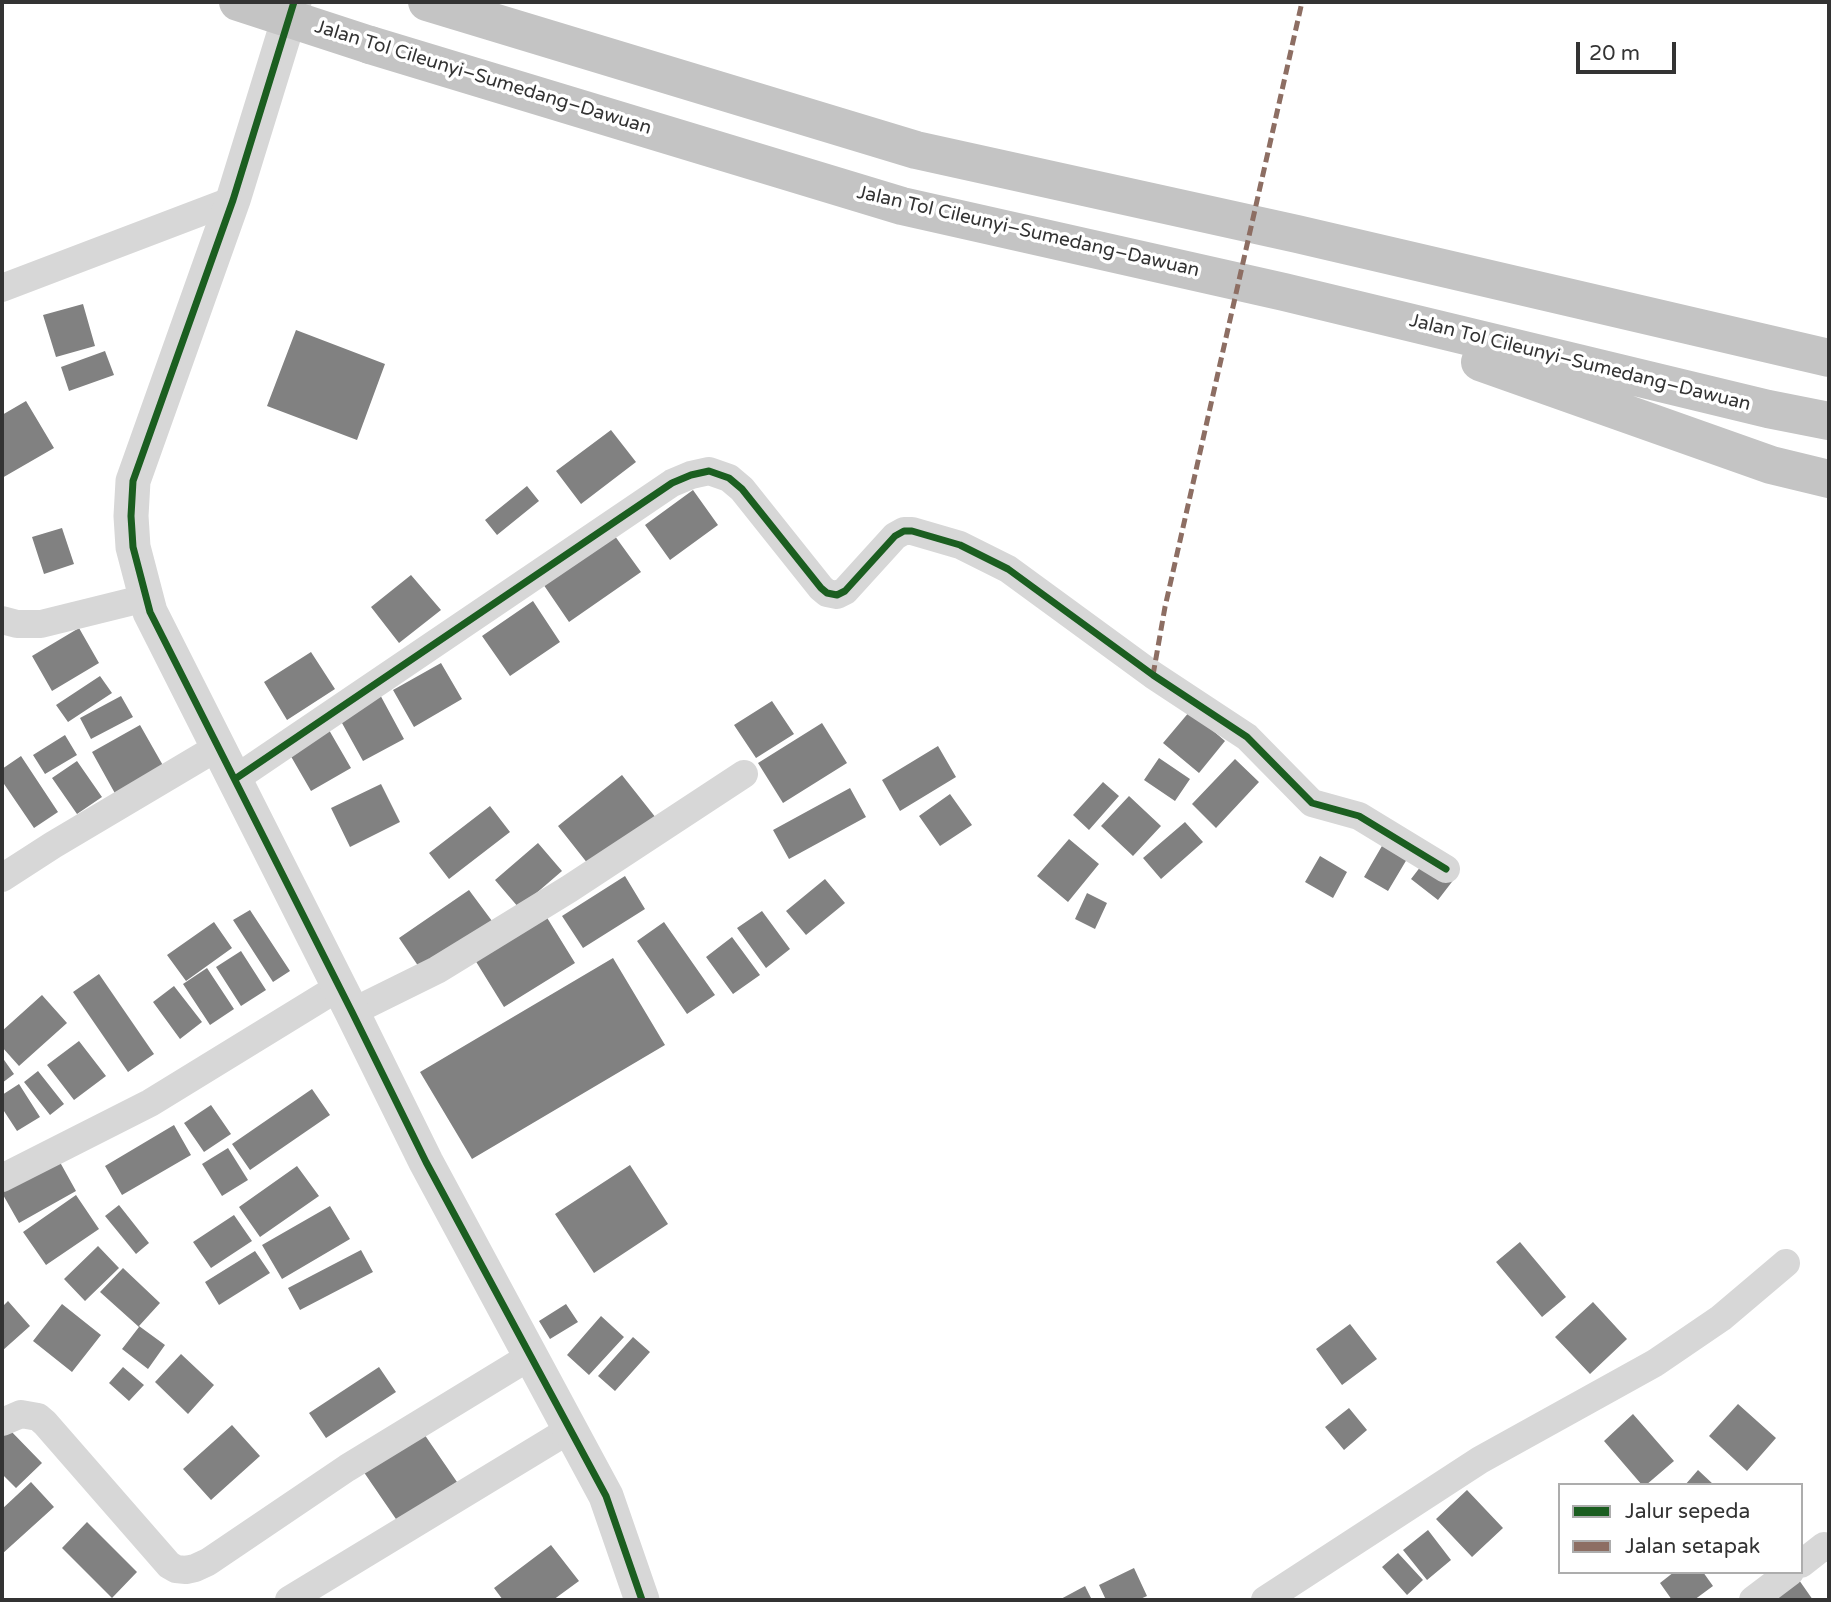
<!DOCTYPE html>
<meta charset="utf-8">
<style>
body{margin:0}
#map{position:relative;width:1831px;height:1602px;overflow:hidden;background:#fff;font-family:"Varela Round",sans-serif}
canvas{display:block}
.frame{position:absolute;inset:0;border:4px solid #333;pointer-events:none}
.legend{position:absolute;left:1558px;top:1483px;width:245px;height:91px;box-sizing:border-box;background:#fff;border:2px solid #adadad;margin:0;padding:9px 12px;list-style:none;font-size:21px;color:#333}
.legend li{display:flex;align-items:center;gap:14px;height:35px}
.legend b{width:35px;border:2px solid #adadad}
.scale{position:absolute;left:1576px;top:42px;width:100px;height:32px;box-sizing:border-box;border:4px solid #333;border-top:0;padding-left:9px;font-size:21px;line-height:24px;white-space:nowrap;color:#333;-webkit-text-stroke:5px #fff;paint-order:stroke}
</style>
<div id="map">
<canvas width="1831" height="1602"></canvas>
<div class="frame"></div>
<ul class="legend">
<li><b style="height:9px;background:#1b5e20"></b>Jalur sepeda</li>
<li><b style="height:9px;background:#8d6e63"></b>Jalan setapak</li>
</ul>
<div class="scale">20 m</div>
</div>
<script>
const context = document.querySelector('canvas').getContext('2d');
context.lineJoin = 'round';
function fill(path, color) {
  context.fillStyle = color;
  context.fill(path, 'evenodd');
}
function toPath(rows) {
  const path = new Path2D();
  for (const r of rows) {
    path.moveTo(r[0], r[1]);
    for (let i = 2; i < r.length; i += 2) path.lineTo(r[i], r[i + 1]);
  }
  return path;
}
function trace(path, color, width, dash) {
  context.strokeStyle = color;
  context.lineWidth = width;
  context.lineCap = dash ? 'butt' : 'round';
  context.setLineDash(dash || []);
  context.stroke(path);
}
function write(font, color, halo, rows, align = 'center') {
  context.font = font + ' "Varela Round",sans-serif';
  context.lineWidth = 7;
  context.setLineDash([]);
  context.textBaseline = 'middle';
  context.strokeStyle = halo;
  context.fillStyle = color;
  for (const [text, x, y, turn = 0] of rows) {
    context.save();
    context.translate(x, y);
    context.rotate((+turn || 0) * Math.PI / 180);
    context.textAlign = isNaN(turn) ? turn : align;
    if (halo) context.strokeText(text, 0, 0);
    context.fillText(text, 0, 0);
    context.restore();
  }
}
fill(toPath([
 [83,304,95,346,56,357,43,315],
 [296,330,385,364,357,440,267,406],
 [105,351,114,375,69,391,61,367],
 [26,401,54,448,2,478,2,415],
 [611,430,636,462,581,504,556,471],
 [527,486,539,501,497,535,485,520],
 [693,490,718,525,670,560,645,525],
 [62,528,74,564,44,574,32,537],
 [612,532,641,572,569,622,541,581],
 [411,575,441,610,399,643,371,607],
 [533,601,560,642,510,676,482,636],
 [79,628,99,663,52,691,32,656],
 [311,652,335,689,287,720,264,682],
 [441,663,462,699,414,727,393,690],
 [100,676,112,693,68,722,56,705],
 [378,691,404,739,363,761,337,714],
 [121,696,133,717,91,739,80,718],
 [772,701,794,734,756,758,734,725],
 [1190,711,1225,741,1199,773,1163,743],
 [822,723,847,763,783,803,758,763],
 [140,725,165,769,117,797,92,752],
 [329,730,351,768,311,791,289,753],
 [65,735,77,755,45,774,33,755],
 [938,746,956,777,900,811,882,780],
 [21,756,58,812,34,828,2,781,2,769],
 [1159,758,1190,779,1175,801,1144,780],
 [1235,759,1259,782,1216,828,1192,804],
 [77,761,102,797,77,814,52,778],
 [622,775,656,818,592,869,558,826],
 [1103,782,1119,796,1089,830,1073,815],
 [381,784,400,822,350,847,331,808],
 [850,788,866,817,789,859,773,830],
 [950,794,972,825,940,846,919,816],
 [1129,796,1161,826,1133,856,1101,826],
 [490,806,510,832,449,879,429,853],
 [1185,822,1203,842,1161,879,1143,858],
 [1069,839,1099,864,1068,902,1037,876],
 [1386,839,1410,854,1388,891,1364,877],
 [538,843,562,871,519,908,495,880],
 [1431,853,1458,874,1438,900,1411,879],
 [1320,856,1347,872,1333,898,1305,882],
 [625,876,645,909,583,948,562,916],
 [825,879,845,903,806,935,786,911],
 [469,890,492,921,421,970,399,938],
 [1087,893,1107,903,1095,929,1075,919],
 [250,910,290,971,273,982,233,920],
 [762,911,790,949,766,968,737,928],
 [546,916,575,963,504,1007,475,960],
 [214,922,232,948,186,981,167,955],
 [664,922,715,995,687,1014,637,941],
 [732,937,760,975,733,994,706,957],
 [241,951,266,990,241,1006,216,967],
 [613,958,665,1045,472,1159,420,1072],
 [207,968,234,1009,210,1025,183,984],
 [99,974,154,1054,128,1072,73,992],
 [174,986,202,1022,180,1039,153,1002],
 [42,995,67,1023,19,1066,2,1047,2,1031],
 [79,1041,106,1076,74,1100,47,1065],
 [2,1057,14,1074,2,1083],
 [38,1071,64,1104,50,1115,24,1082],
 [19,1084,40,1117,17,1131,2,1108,2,1095],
 [312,1089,330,1115,250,1170,232,1144],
 [211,1105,231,1134,204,1152,184,1123],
 [174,1125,191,1155,122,1195,105,1166],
 [228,1148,248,1180,222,1196,202,1164],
 [56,1155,76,1191,19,1223,2,1193,2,1186],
 [630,1165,668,1224,594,1273,555,1214],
 [297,1166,319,1196,260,1237,239,1207],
 [76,1195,99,1229,46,1265,23,1232],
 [119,1205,149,1243,136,1254,105,1216],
 [330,1206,350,1239,282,1279,262,1245],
 [234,1215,252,1241,211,1268,193,1242],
 [1520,1242,1566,1297,1542,1317,1496,1262],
 [98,1246,119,1268,85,1301,64,1279],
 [361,1250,373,1272,300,1310,288,1288],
 [255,1251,270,1273,219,1305,205,1282],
 [123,1268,160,1303,139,1326,165,1345,148,1369,122,1349,139,1327,100,1292],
 [8,1301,30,1326,2,1351,2,1307],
 [1593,1302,1627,1339,1590,1374,1555,1337],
 [62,1304,101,1335,72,1372,33,1341],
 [566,1304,578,1322,550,1339,539,1321],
 [601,1316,624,1337,589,1375,567,1355],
 [1350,1324,1377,1359,1342,1385,1316,1349],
 [633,1337,650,1352,615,1391,598,1376],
 [181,1354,214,1385,188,1414,155,1382],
 [123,1367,144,1385,129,1401,109,1383],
 [379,1367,396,1392,326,1438,309,1413],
 [1738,1404,1776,1438,1747,1471,1709,1436],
 [1349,1408,1367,1430,1344,1450,1325,1427],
 [1633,1414,1674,1461,1646,1485,1642,1485,1604,1441],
 [232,1425,260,1456,211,1500,183,1469],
 [7,1427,42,1463,16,1488,2,1474,2,1433],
 [420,1428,457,1482,398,1522,361,1468],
 [1698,1470,1714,1485,1685,1485],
 [31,1482,54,1507,2,1554,2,1509],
 [1467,1490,1503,1528,1472,1557,1436,1519],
 [87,1522,137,1572,112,1598,62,1548],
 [1428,1530,1451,1560,1427,1580,1403,1550],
 [551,1545,579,1581,553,1600,503,1600,494,1588],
 [1398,1553,1423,1580,1407,1595,1382,1567],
 [1134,1568,1147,1596,1138,1600,1106,1600,1099,1585],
 [1674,1572,1703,1572,1713,1586,1694,1600,1672,1600,1660,1583],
 [1799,1580,1813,1600,1771,1600],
 [1085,1586,1092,1600,1059,1600]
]), '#818181');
trace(toPath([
 [2,288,233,200],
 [2,620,17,624,41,624,146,598],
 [235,779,672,483,691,475,709,471,729,478,742,489,821,588,827,593,837,595,845,591,895,536,904,531,912,531,960,545,1008,569,1153,675,1247,737,1312,803,1359,816,1446,869],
 [2,878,53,845,218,747],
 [352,1012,437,970,569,889,744,774],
 [2,1178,150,1103,339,987],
 [2,1422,21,1414,38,1417,45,1423,169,1565,176,1569,186,1570,195,1568,208,1562,347,1468,529,1357],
 [1801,1564,1824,1546,1829,1548],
 [289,1600,569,1430],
 [1265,1600,1480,1460,1655,1363,1721,1318,1786,1263],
 [1753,1600,1790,1572]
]), '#d7d7d7', 28);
trace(toPath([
 [294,2,233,200,133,481,131,516,133,547,150,612,352,1012,426,1162,606,1496,642,1600]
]), '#d7d7d7', 35);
trace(toPath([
 [427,2,916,150,1297,234,1829,358],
 [370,45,902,206,1284,292,1768,409,1829,421],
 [1480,362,1771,465,1829,479]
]), '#c4c4c4', 38);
trace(toPath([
 [238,2,370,45]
]), '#c4c4c4', 38);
trace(toPath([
 [1153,675,1165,607,1302,2]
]), '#8d6e63', 5, [10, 5]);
trace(toPath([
 [294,2,233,200,133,481,131,516,133,547,150,612,352,1012,426,1162,606,1496,642,1600],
 [235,779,672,483,691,475,709,471,729,478,742,489,821,588,827,593,837,595,845,591,895,536,904,531,912,531,960,545,1008,569,1153,675,1247,737,1312,803,1359,816,1446,869]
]), '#1b5e20', 7);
write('19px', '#333', '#fff', [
 ["Jalan Tol Cileunyi–Sumedang–Dawuan",483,78,17],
 ["Jalan Tol Cileunyi–Sumedang–Dawuan",1028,232,13],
 ["Jalan Tol Cileunyi–Sumedang–Dawuan",1580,363,14]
]);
</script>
